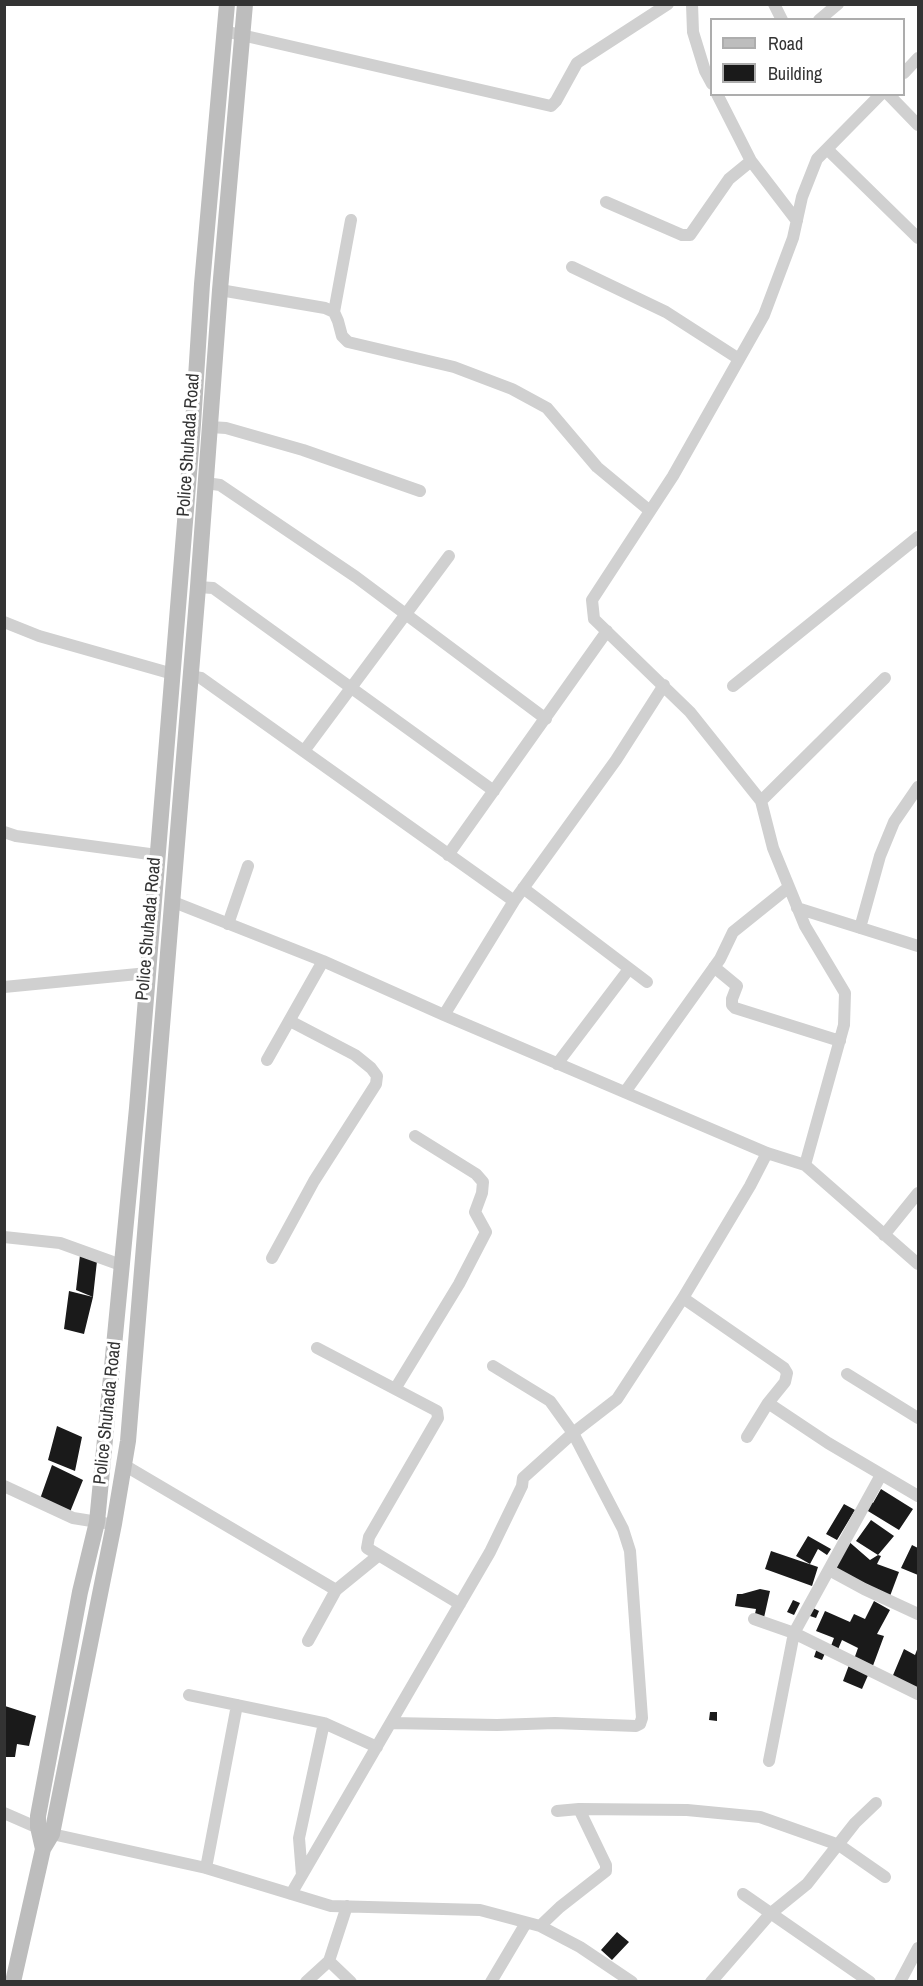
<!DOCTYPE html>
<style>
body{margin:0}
#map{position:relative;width:923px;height:1986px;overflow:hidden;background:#fff;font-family:"Archivo Narrow",sans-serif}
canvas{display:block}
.frame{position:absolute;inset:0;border:6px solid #333;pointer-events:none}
.legend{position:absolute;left:710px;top:18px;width:195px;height:78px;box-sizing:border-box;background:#fff;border:2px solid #adadad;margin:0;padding:8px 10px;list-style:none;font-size:18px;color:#333}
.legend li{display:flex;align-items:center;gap:12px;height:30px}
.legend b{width:30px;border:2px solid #adadad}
</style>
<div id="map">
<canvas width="923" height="1986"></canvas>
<div class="frame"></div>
<ul class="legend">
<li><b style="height:8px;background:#bdbdbd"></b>Road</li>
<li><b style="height:16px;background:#1a1a1a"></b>Building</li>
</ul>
</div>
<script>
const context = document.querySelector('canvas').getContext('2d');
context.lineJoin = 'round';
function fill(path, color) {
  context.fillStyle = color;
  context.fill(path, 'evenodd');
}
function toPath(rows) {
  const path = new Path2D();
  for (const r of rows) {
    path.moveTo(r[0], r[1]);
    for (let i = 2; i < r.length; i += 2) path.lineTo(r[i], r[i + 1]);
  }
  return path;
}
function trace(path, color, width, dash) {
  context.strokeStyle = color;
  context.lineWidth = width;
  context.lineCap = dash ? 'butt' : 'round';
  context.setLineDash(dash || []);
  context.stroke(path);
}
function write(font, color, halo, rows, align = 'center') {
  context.font = font + ' "Archivo Narrow",sans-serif';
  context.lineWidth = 6;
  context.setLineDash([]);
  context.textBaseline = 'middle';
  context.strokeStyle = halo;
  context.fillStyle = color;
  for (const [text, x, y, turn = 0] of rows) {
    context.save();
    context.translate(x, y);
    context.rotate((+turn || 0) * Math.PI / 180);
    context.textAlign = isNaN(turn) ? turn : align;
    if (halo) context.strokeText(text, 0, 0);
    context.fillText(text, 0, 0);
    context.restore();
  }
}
fill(toPath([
 [80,1255,97,1261,93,1297,84,1334,64,1329,69,1291,93,1297,76,1290],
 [57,1426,82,1437,75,1471,48,1460],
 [52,1465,83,1480,70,1512,40,1499],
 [881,1489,913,1509,899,1530,863,1508,868,1500,873,1503],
 [844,1504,855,1510,837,1540,826,1534],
 [871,1520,894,1536,878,1555,856,1541],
 [808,1536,831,1549,827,1555,818,1549,810,1564,796,1556],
 [847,1540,870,1560,878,1555,881,1556,877,1564,899,1572,890,1596,834,1568],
 [912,1545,918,1548,918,1575,901,1568],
 [771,1551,818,1567,812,1586,765,1569],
 [760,1589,770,1591,763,1622,754,1619,756,1609,735,1606,737,1594,742,1594],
 [793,1600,800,1603,794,1615,787,1612],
 [874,1601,890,1610,877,1634,884,1636,871,1671,853,1662,858,1648,842,1640,836,1654,829,1651,834,1638,816,1631,825,1611,850,1622,854,1614,865,1619],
 [811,1607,819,1611,816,1618,807,1615],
 [918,1647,918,1690,891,1680,904,1649,915,1655],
 [817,1648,826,1651,822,1660,814,1657],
 [849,1665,869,1673,862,1689,843,1681],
 [5,1706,36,1716,29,1746,17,1744,15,1757,4,1757],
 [710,1712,717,1712,717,1721,709,1720],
 [617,1932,629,1942,612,1960,601,1950]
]), '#1a1a1a');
trace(toPath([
 [692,4,693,32,705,71,712,84],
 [774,4,782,20],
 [819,20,838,4],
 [224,31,551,106,556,101,577,63,668,4],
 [904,73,918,58],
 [717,94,751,161,797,221],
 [888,94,918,125],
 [827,149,918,238],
 [606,202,682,235,690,235,729,179,751,161],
 [572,267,666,312,739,359],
 [220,290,325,308,334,312,338,321,342,336,348,342,454,367,512,389,547,408,597,467,650,511],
 [334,312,351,220],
 [210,427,226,428,303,450,420,491],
 [206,483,220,485,356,577,546,719],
 [198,587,213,588,494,791],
 [4,622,39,636,173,674],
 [189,676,201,678,514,901],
 [733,686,918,537],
 [304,751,449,556],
 [761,801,885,678],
 [4,832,16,836,157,855],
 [448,855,607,631],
 [523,888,647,982],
 [171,901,323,961,444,1015,767,1153,805,1165,918,1264],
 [797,908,918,946],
 [228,924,248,866],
 [860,928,880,856,894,822,918,787],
 [714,967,737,986,732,999,732,1005,735,1008,840,1041],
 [4,987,148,973],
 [444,1015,514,901,616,760,664,685],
 [267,1060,323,961],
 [557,1064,629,969],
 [625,1092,720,959,733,932,789,887],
 [805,1165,844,1025,845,993,805,926,773,848,761,801,690,712,594,619,592,600,673,476,764,315,793,238,802,197,817,159,881,94],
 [884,1235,918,1193],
 [4,1237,60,1243,121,1265],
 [272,1258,314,1181,376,1084,377,1076,371,1068,355,1055,290,1021],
 [683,1298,784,1368,787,1373,785,1382,768,1403,747,1437],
 [317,1348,437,1411,438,1418,369,1537,367,1548,460,1604],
 [847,1374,918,1418],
 [395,1389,459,1284,486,1232,475,1212,482,1193,483,1182,476,1174,415,1136],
 [768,1403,828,1443,918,1496],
 [124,1465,336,1590],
 [4,1486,73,1518,104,1523],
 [829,1570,864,1589,918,1614],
 [754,1619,794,1633,918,1694],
 [308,1641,336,1590,379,1555],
 [189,1695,324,1723,377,1747],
 [391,1723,497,1725,555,1723,636,1726,640,1724,642,1718,630,1551,623,1529,573,1433,550,1401,493,1366],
 [769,1761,794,1633,881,1475],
 [557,1811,579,1809,687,1810,760,1817,839,1845,885,1877],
 [4,1813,52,1834,206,1868,331,1906,480,1910,540,1926,580,1947,632,1982],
 [206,1868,237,1705],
 [302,1875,299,1838,324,1723],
 [291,1894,490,1552,522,1486,523,1478,573,1433,617,1399,683,1298,750,1186,767,1153],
 [743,1894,870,1982],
 [540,1926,560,1907,606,1871,606,1865,579,1809],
 [329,1961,351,1982],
 [306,1982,329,1961,347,1906],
 [491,1982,526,1923],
 [711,1982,770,1914,807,1884,855,1823,876,1803],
 [900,1982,918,1948]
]), '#d0d0d0', 12);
trace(toPath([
 [43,1849,38,1827,38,1816,80,1592,97,1522,137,1108,193,424,202,284,227,4],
 [13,1982,43,1849,52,1834,114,1524,128,1441,198,587,220,290,245,4]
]), '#bdbdbd', 16);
write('18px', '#333', '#fff', [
 ["Police Shuhada Road",189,445,-86],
 ["Police Shuhada Road",149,929,-85],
 ["Police Shuhada Road",108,1413,-84]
]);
</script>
